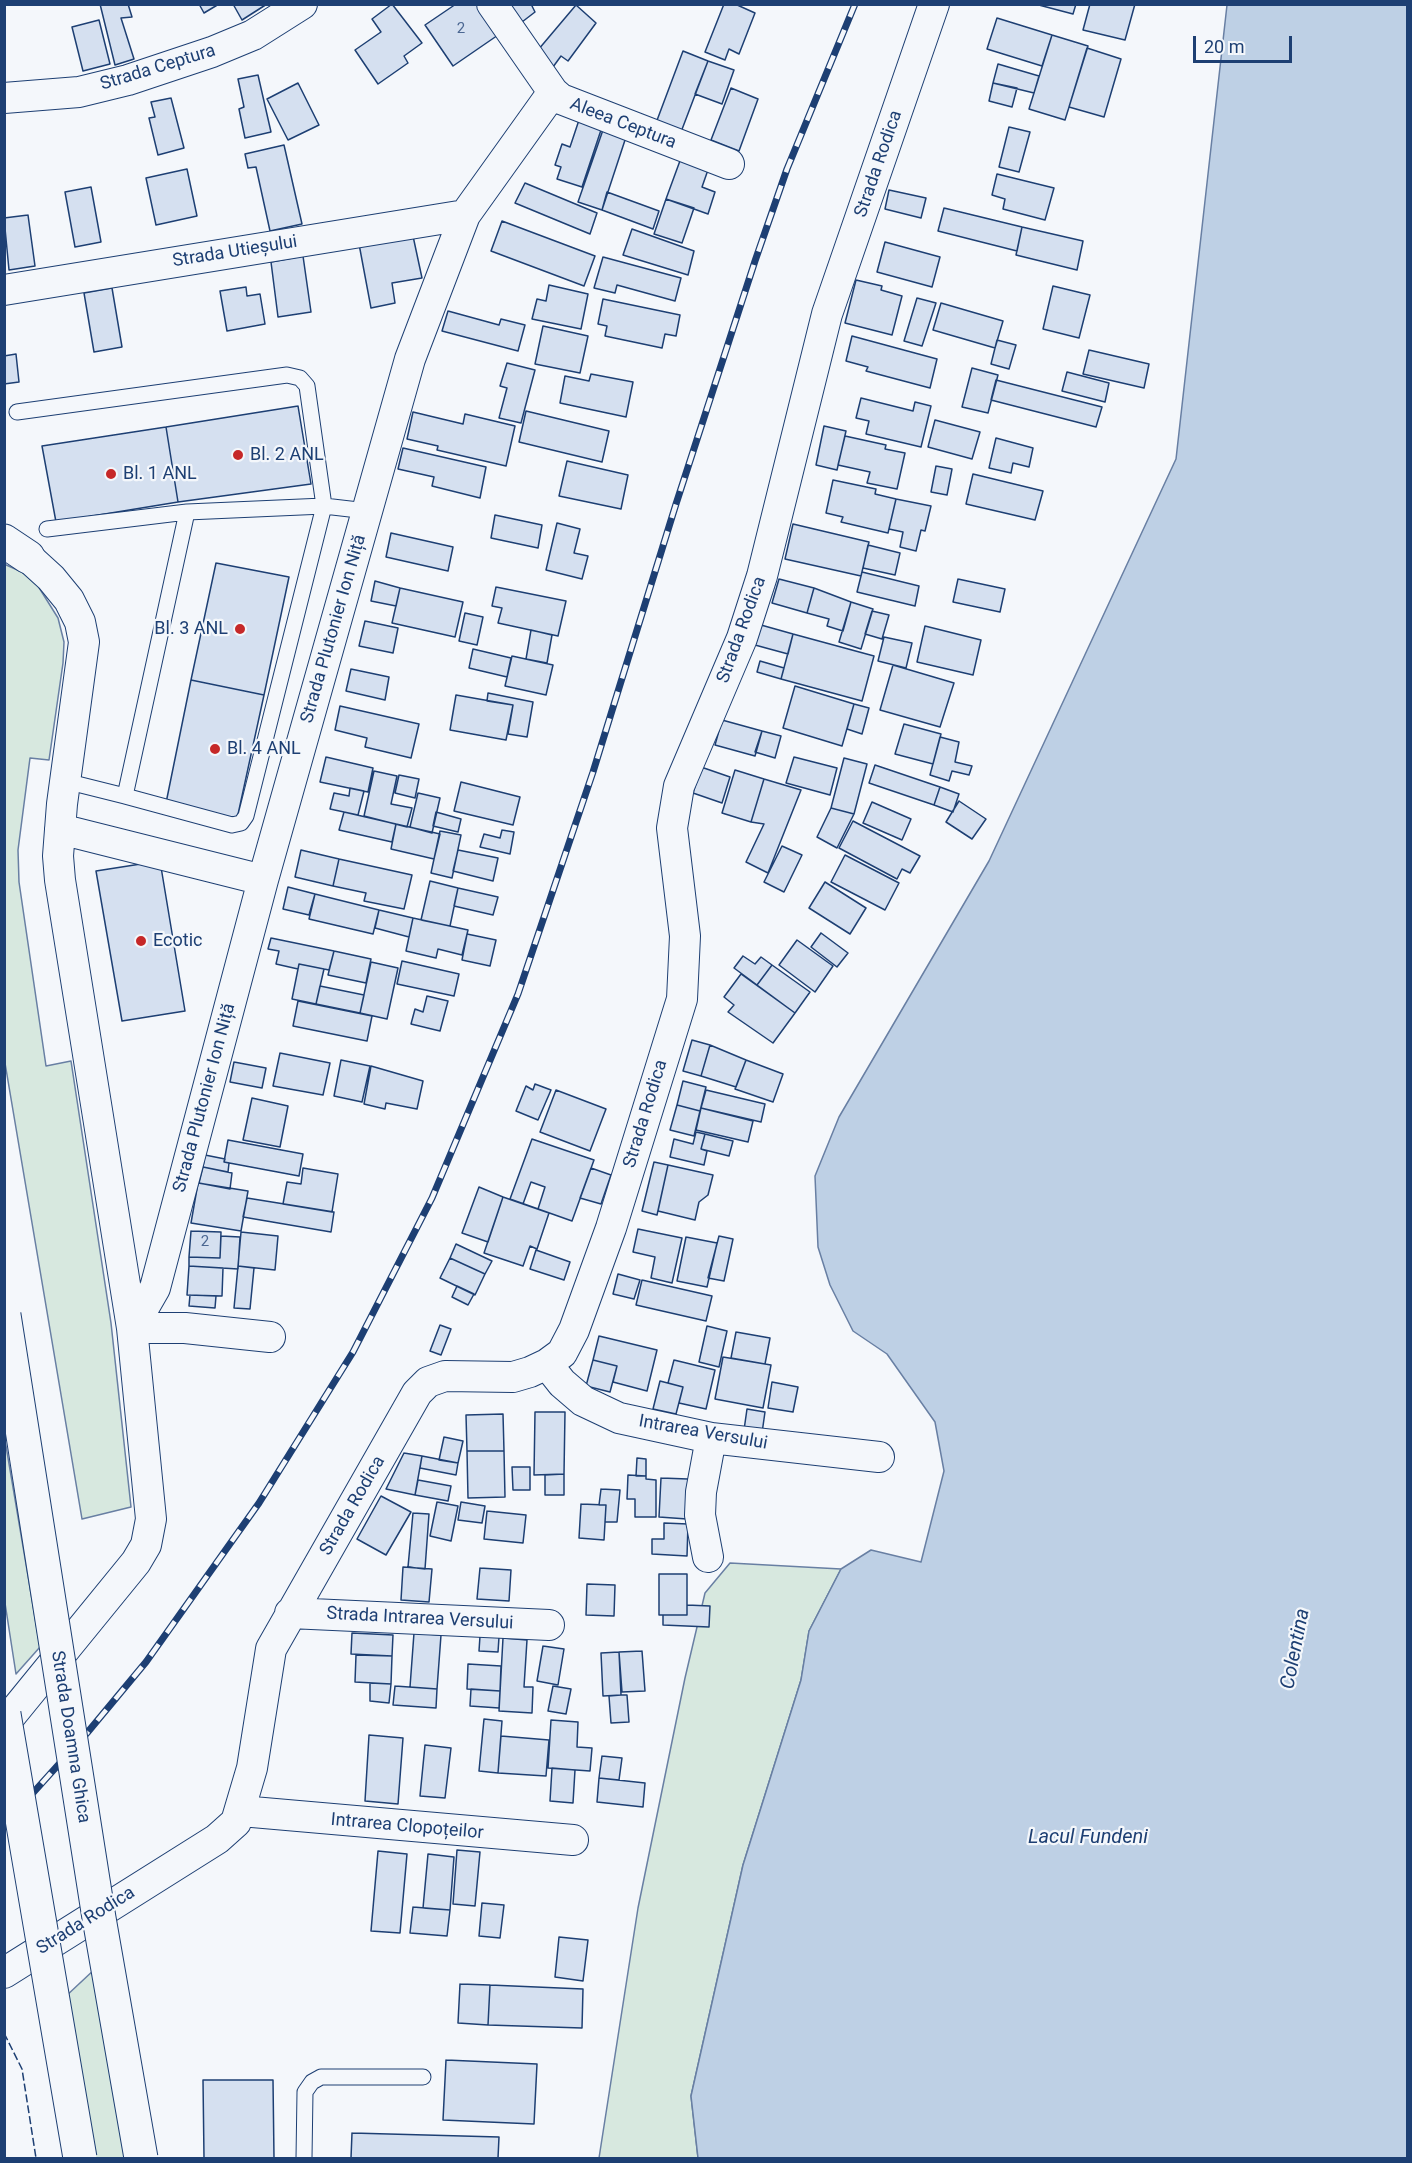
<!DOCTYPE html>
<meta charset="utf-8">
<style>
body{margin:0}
#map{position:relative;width:1412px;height:2163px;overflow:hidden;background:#f4f7fb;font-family:Roboto,sans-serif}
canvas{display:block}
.frame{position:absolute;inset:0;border:6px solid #1d3f73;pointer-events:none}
.scale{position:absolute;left:1193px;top:36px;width:99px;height:27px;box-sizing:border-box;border:3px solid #1d3f73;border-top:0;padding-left:8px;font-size:18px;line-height:21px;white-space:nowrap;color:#1d3f73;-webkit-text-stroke:4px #f4f7fb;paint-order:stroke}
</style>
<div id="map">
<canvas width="1412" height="2163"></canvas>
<div class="frame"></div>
<div class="scale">20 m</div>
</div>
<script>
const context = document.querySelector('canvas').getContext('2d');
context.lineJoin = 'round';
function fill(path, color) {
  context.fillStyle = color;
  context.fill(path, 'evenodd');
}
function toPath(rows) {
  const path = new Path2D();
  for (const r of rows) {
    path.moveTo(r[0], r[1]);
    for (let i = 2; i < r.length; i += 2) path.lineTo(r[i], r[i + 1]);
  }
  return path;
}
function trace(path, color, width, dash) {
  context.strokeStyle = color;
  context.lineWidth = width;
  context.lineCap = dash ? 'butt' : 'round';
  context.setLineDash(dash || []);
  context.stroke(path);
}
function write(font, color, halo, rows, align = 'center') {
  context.font = font + ' Roboto,sans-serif';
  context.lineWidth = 4.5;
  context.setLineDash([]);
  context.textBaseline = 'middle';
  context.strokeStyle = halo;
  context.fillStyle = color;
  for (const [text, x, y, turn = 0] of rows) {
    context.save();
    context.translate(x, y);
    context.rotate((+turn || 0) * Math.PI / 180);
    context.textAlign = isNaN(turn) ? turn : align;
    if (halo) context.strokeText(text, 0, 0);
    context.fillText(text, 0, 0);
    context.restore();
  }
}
const green = toPath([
 [4,564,22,572,38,586,58,618,64,642,63,663,49,760,30,758,18,850,19,882,46,1066,71,1061,111,1323,131,1507,82,1519,5,1063,4,564],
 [4,1434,40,1647,16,1674,5,1603,4,1434],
 [730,1563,841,1569,809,1631,801,1680,743,1865,691,2096,698,2158,599,2158,638,1908,685,1678,705,1593,730,1563],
 [96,1968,128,2158,94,2158,65,1997,96,1968]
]);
fill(green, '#d7e8df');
trace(green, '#687fa3', 1.5);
const water = toPath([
 [1227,5,1407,5,1407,2158,698,2158,691,2096,743,1865,801,1680,809,1631,841,1569,871,1550,921,1562,944,1471,935,1422,887,1354,853,1331,830,1285,818,1247,815,1176,839,1117,989,861,1176,459,1227,5]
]);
fill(water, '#bed0e5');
trace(water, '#687fa3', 1.5);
const building = toPath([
 [100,4,128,4,132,17,121,18,134,59,115,65,100,4],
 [199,4,219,4,204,13,199,4],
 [233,4,267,4,242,20,233,4],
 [392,4,422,43,404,56,408,63,378,84,355,50,381,32,372,19,392,4],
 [456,4,481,4,501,33,453,66,425,25,456,4],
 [509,4,534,4,532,6,535,12,522,22,509,4],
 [724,4,735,4,755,13,739,54,729,49,725,60,705,52,724,4],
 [1035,4,1076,4,1073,14,1035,4],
 [1090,4,1135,4,1125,40,1083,30,1090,4],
 [576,5,596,23,568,61,561,56,553,67,538,50,576,5],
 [997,18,1052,35,1042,66,987,49,997,18],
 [99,20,110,64,83,71,72,27,99,20],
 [1052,35,1088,46,1065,120,1029,109,1052,35],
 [1087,48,1121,59,1104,117,1069,107,1087,48],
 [683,51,708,61,681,132,656,123,683,51],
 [708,61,734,70,722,104,695,94,708,61],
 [998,64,1039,76,1034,93,993,83,998,64],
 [258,75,271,132,245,138,239,109,244,107,238,79,258,75],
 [298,83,319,125,288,140,267,99,298,83],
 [993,83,1017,88,1012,107,989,101,993,83],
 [731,88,758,99,739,151,711,140,731,88],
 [171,98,184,148,158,155,149,118,155,117,151,102,171,98],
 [579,120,602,127,582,187,557,179,561,167,555,165,562,144,570,147,579,120],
 [604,127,627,134,602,210,578,202,604,127],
 [1009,127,1030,132,1019,172,999,167,1009,127],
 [284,145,302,224,270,231,256,167,248,168,245,154,284,145],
 [681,158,709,167,702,187,715,192,708,214,666,199,681,158],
 [187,169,197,216,156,225,146,178,187,169],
 [997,174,1054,188,1045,220,1003,209,1005,199,992,195,997,174],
 [525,183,597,213,590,234,515,203,525,183],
 [91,187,101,242,75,247,65,192,91,187],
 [889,190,926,198,921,218,885,209,889,190],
 [607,192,659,211,653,229,602,210,607,192],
 [666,199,694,208,682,243,654,234,666,199],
 [944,208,1022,227,1017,251,938,231,944,208],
 [28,215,35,266,9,270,4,218,28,215],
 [502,221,595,256,584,286,491,251,502,221],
 [1022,227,1083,241,1077,270,1016,255,1022,227],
 [632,229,694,251,688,275,623,255,632,229],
 [413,236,422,278,392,283,395,303,371,308,359,244,413,236],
 [885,242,940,257,932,287,877,272,885,242],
 [303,256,311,312,278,317,271,262,303,256],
 [603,257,681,278,675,301,617,285,615,293,594,288,603,257],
 [856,280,882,286,881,290,902,296,892,335,845,323,856,280],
 [549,285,588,294,581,329,532,319,537,299,546,301,549,285],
 [1053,286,1090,295,1079,338,1043,329,1053,286],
 [246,287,247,296,260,294,265,324,227,331,220,291,246,287],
 [112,288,122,347,94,352,84,293,112,288],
 [917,298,936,303,922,346,904,341,917,298],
 [603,299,680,315,676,336,665,334,662,348,605,336,607,326,598,324,603,299],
 [941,303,1003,321,995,348,933,330,941,303],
 [448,311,499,325,501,319,525,325,518,351,442,331,448,311],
 [543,326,588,336,580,373,535,364,543,326],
 [852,336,937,359,930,388,866,371,868,367,846,361,852,336],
 [997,340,1016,345,1009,369,991,364,997,340],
 [1089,350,1149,364,1144,388,1083,374,1089,350],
 [16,354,19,382,4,384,4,356,16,354],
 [507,363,535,370,521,423,499,418,507,388,500,386,507,363],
 [972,368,998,375,988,413,962,407,972,368],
 [1067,372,1109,383,1105,402,1062,391,1067,372],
 [591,374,633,382,626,417,560,403,565,376,589,381,591,374],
 [996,380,1102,407,1096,427,991,400,996,380],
 [861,398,913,411,915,402,931,406,921,447,866,434,869,421,856,418,861,398],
 [298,406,311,484,178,502,166,427,298,406],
 [526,411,609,431,602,462,519,442,526,411],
 [413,412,463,424,465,414,515,426,506,466,437,450,438,446,407,439,413,412],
 [935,420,980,432,972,459,928,447,935,420],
 [824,426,846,431,837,470,816,465,824,426],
 [166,427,178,502,56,522,42,446,166,427],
 [845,436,886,445,885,449,905,453,897,489,867,483,870,472,838,465,845,436],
 [996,438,1033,448,1029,467,1013,463,1011,473,989,468,996,438],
 [403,448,486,467,480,498,432,486,434,477,398,469,403,448],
 [567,461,628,475,621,509,559,496,567,461],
 [936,466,952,469,947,495,931,492,936,466],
 [973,474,1043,491,1035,520,966,504,973,474],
 [833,480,876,489,875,494,896,499,888,533,841,522,843,517,826,513,833,480],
 [896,499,931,506,925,531,921,530,916,551,900,547,903,532,889,529,896,499],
 [495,515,542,525,538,548,491,538,495,515],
 [557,523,580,529,574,553,588,556,582,579,546,570,557,523],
 [793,524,869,542,861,576,785,559,793,524],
 [391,533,453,547,448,571,386,557,391,533],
 [868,545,900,553,895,575,863,568,868,545],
 [216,563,289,577,264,695,191,680,216,563],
 [862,572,919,586,915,606,857,592,862,572],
 [779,579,814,588,807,613,772,603,779,579],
 [958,579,1005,589,1000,612,953,602,958,579],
 [375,581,400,588,396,606,371,601,375,581],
 [496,587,566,601,558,636,498,623,502,608,492,606,496,587],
 [400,588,463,602,455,637,392,623,400,588],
 [814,588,851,602,843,631,827,626,829,619,807,613,814,588],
 [851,602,873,609,861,649,839,642,851,602],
 [872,611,889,615,882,639,865,634,872,611],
 [465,613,483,617,477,645,459,641,465,613],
 [365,621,398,628,393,653,359,646,365,621],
 [761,625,793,634,788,654,755,645,761,625],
 [925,626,981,640,973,675,917,662,925,626],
 [531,630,552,635,547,663,526,659,531,630],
 [793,634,874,656,862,701,781,679,793,634],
 [884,637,912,643,906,668,878,661,884,637],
 [473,649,511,658,507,677,469,668,473,649],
 [512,656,553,665,546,695,505,686,512,656],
 [760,661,784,668,781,679,757,672,760,661],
 [893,665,954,683,940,727,880,710,893,665],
 [351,669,389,677,385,700,346,691,351,669],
 [191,680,264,695,237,819,166,803,191,680],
 [795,686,854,704,842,746,783,728,795,686],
 [488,693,533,702,527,737,508,734,513,705,487,701,488,693],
 [456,695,513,705,506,740,450,730,456,695],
 [854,704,869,708,862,734,847,729,854,704],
 [340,706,419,724,411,758,365,747,367,738,335,730,340,706],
 [722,720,762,731,755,756,715,745,722,720],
 [904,724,941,734,933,764,895,754,904,724],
 [762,731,781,736,775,758,755,752,762,731],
 [940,737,959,742,955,762,972,766,969,775,952,771,949,781,930,775,940,737],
 [326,757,373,768,368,792,320,782,326,757],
 [794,757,837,768,830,795,786,783,794,757],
 [844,758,867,764,854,814,831,808,844,758],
 [875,765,940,787,934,805,869,783,875,765],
 [701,767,730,777,722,803,693,793,701,767],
 [735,770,764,779,751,822,722,813,735,770],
 [374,771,397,776,391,804,412,808,407,827,364,816,374,771],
 [399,775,419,779,415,798,395,793,399,775],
 [764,779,801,790,768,873,746,862,764,824,751,822,764,779],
 [461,782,520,797,513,825,454,811,461,782],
 [940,787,959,794,953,812,934,805,940,787],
 [350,788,364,791,358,815,330,809,334,793,349,796,350,788],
 [418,793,440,798,432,833,410,827,418,793],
 [959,801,986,819,972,839,946,822,959,801],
 [872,802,911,819,902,840,863,823,872,802],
 [831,808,854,814,837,848,817,837,831,808],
 [344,812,396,824,392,842,339,830,344,812],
 [436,812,461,819,458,832,433,826,436,812],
 [853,821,920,856,910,873,902,869,897,879,839,848,853,821],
 [396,824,440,834,434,859,391,849,396,824],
 [502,830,514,832,510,854,480,847,484,834,500,838,502,830],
 [440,831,461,835,452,878,431,873,440,831],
 [782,846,802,855,784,892,764,882,782,846],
 [301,850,339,859,333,886,295,877,301,850],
 [458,850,498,858,493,881,453,871,458,850],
 [845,855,899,883,885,910,831,882,845,855],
 [339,859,412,875,404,909,364,901,366,893,333,886,339,859],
 [160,861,185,1011,122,1021,96,871,160,861],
 [430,881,458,888,450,926,421,920,430,881],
 [825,882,866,908,850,934,809,908,825,882],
 [288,887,315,894,309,915,283,909,288,887],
 [458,888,498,897,493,915,454,906,458,888],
 [315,894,379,910,373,934,309,919,315,894],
 [379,910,413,918,409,937,375,928,379,910],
 [413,918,468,930,462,955,438,949,436,958,406,951,413,918],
 [821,933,848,953,837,967,811,947,821,933],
 [467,934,496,940,490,966,462,960,467,934],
 [271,938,334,951,329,970,299,964,298,969,276,964,279,951,268,949,271,938],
 [797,940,833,966,815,992,779,965,797,940],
 [334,951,371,959,366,983,328,975,334,951],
 [743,956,755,964,761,957,772,965,757,985,734,968,743,956],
 [402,961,459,974,454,996,397,984,402,961],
 [371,962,398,968,387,1019,360,1013,371,962],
 [299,964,324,969,316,1004,292,999,299,964],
 [772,965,810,992,795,1013,757,985,772,965],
 [741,974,795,1013,773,1043,728,1012,734,1005,724,997,741,974],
 [320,986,364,995,360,1013,316,1004,320,986],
 [427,996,448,1001,440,1031,411,1024,415,1009,423,1012,427,996],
 [298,1001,372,1016,367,1041,293,1026,298,1001],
 [692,1040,710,1045,701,1076,683,1071,692,1040],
 [710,1045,746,1060,736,1087,701,1076,710,1045],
 [280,1053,330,1063,323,1095,273,1086,280,1053],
 [341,1060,370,1066,362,1102,334,1096,341,1060],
 [746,1060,783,1074,773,1102,735,1089,746,1060],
 [234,1062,266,1068,262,1088,230,1082,234,1062],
 [371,1066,423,1081,417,1109,386,1103,385,1109,364,1104,371,1066],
 [683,1081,706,1087,700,1111,677,1105,683,1081],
 [535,1084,551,1090,538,1120,516,1111,526,1086,533,1090,535,1084],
 [556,1090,606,1109,590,1151,540,1132,556,1090],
 [706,1090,765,1104,761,1122,701,1108,706,1090],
 [252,1098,288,1106,280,1147,243,1140,252,1098],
 [677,1105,700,1111,694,1136,670,1130,677,1105],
 [701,1108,753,1121,748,1142,696,1130,701,1108],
 [696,1132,705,1134,701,1149,707,1151,704,1165,670,1157,674,1139,693,1144,696,1132],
 [705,1134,733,1141,729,1156,701,1149,705,1134],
 [532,1139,594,1160,572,1221,510,1199,532,1139],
 [228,1140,303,1154,299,1176,224,1162,228,1140],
 [205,1155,225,1159,224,1162,229,1163,228,1172,203,1167,205,1155],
 [654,1162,668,1165,657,1215,642,1211,654,1162],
 [668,1165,713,1175,708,1195,699,1202,695,1220,658,1211,668,1165],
 [203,1167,232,1173,230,1189,199,1183,203,1167],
 [303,1168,338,1174,332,1212,283,1204,287,1182,301,1184,303,1168],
 [591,1168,611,1175,601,1204,580,1198,591,1168],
 [531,1182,545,1187,538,1209,523,1204,531,1182],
 [198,1183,248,1191,241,1231,191,1223,198,1183],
 [479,1187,503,1197,488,1242,462,1233,479,1187],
 [503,1197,549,1213,537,1249,530,1246,523,1266,484,1253,503,1197],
 [247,1198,334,1212,331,1232,243,1217,247,1198],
 [638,1229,682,1238,672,1283,651,1278,655,1257,633,1252,638,1229],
 [191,1231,221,1232,220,1258,189,1257,191,1231],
 [241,1232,278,1236,275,1270,238,1266,241,1232],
 [221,1236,240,1237,238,1269,189,1266,189,1257,220,1258,221,1236],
 [719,1236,733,1239,724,1281,708,1278,719,1236],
 [686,1237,717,1243,707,1287,677,1281,686,1237],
 [456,1244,492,1261,485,1274,450,1258,456,1244],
 [536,1250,570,1262,564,1280,530,1269,536,1250],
 [450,1258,485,1274,475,1295,440,1278,450,1258],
 [189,1266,223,1268,222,1296,187,1295,189,1266],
 [238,1266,254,1268,250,1309,234,1308,238,1266],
 [618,1274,640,1280,634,1299,613,1294,618,1274],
 [642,1280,712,1296,706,1321,636,1305,642,1280],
 [457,1286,474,1294,468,1305,452,1297,457,1286],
 [190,1295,216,1296,215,1308,189,1306,190,1295],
 [440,1325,451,1329,441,1355,430,1351,440,1325],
 [707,1326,727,1331,719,1367,699,1362,707,1326],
 [736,1332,770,1338,765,1364,731,1358,736,1332],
 [599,1336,657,1350,647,1391,613,1382,617,1366,593,1360,599,1336],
 [723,1357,771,1365,763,1408,715,1399,723,1357],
 [593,1360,617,1366,610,1392,586,1386,593,1360],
 [674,1360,715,1370,706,1409,679,1403,683,1387,668,1383,674,1360],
 [660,1381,683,1387,676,1414,653,1409,660,1381],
 [772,1382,798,1387,793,1412,768,1408,772,1382],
 [747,1409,765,1412,762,1433,744,1430,747,1409],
 [535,1412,565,1412,564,1474,534,1475,535,1412],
 [503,1414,504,1451,467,1451,466,1415,503,1414],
 [444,1437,463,1441,458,1463,439,1460,444,1437],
 [467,1451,504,1451,505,1497,468,1498,467,1451],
 [404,1453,422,1456,415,1495,386,1489,404,1453],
 [422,1456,458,1463,456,1475,420,1468,422,1456],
 [637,1458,646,1459,646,1476,636,1476,637,1458],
 [512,1467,530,1467,530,1490,513,1490,512,1467],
 [564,1474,564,1495,545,1495,545,1475,564,1474],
 [628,1475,646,1476,646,1479,656,1480,656,1517,635,1517,635,1499,627,1499,628,1475],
 [661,1478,688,1479,687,1519,659,1517,661,1478],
 [418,1480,451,1486,448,1501,415,1495,418,1480],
 [601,1489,620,1490,617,1522,605,1522,606,1505,599,1505,601,1489],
 [381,1496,411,1512,386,1555,357,1539,381,1496],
 [437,1502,458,1506,451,1541,430,1536,437,1502],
 [461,1502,485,1506,482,1523,458,1520,461,1502],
 [581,1504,606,1505,604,1540,579,1538,581,1504],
 [487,1511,526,1515,523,1543,484,1539,487,1511],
 [413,1513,429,1514,425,1569,408,1567,413,1513],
 [664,1523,688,1524,687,1556,652,1554,652,1539,664,1539,664,1523],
 [403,1567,432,1569,429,1602,401,1600,403,1567],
 [480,1568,511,1570,509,1601,477,1599,480,1568],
 [659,1574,687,1574,687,1615,659,1615,659,1574],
 [587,1584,615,1585,614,1616,586,1615,587,1584],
 [687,1605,710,1606,709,1627,663,1625,663,1615,687,1615,687,1605],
 [352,1633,393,1635,392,1656,351,1654,352,1633],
 [414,1633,441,1635,437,1689,410,1687,414,1633],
 [480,1636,499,1637,498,1652,479,1651,480,1636],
 [503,1638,527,1640,524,1687,533,1687,532,1713,499,1711,503,1638],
 [543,1646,564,1649,558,1685,537,1681,543,1646],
 [642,1651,645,1691,622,1692,619,1652,642,1651],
 [619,1652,621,1695,603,1696,601,1653,619,1652],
 [356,1655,392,1656,391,1684,355,1682,356,1655],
 [468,1664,501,1666,500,1691,467,1689,468,1664],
 [370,1683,391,1684,389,1703,370,1701,370,1683],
 [395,1686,437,1689,436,1708,393,1705,395,1686],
 [553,1686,571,1689,566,1714,548,1711,553,1686],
 [471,1689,500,1691,499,1708,470,1706,471,1689],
 [621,1695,627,1695,629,1722,611,1723,609,1696,621,1695],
 [484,1719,502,1721,498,1773,479,1771,484,1719],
 [551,1720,578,1722,577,1747,592,1748,590,1771,548,1768,551,1720],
 [369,1735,403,1738,398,1804,365,1801,369,1735],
 [501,1736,549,1740,546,1776,498,1773,501,1736],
 [425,1745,451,1748,445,1798,420,1796,425,1745],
 [602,1756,622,1758,619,1780,599,1778,602,1756],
 [552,1768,575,1770,573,1803,550,1801,552,1768],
 [599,1778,645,1783,643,1807,597,1802,599,1778],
 [457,1850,480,1852,475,1906,453,1904,457,1850],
 [378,1851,407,1854,400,1933,371,1931,378,1851],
 [428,1854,454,1857,450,1910,423,1908,428,1854],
 [482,1903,504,1905,500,1938,479,1936,482,1903],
 [413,1907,450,1910,447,1936,410,1933,413,1907],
 [559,1937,588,1940,583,1981,555,1977,559,1937],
 [460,1984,490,1985,488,2025,458,2023,460,1984],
 [490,1985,583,1989,582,2028,488,2025,490,1985],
 [446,2060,537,2064,534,2124,443,2120,446,2060],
 [203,2080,273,2080,274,2158,204,2158,203,2080],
 [352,2133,499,2137,498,2158,351,2158,352,2133]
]);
fill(building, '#d5e0f0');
trace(building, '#1d3f73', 1.5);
const lane = toPath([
 [17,412,287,375,300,378,307,386,324,506,246,816,241,823,232,825,125,796,187,512],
 [47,529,187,512,324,506,367,511],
 [65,781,125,796],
 [304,2158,305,2092,312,2082,321,2077,423,2077]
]);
const street = toPath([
 [492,4,553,92,561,99,729,164],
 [4,98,79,92,128,80,212,52,253,35,302,4],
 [4,290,465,215],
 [60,829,263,880],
 [270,1337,185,1328,132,1328,155,1288,263,880,410,359,465,215,553,92],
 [547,1364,562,1383,583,1401,619,1418,711,1438,879,1457],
 [708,1557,700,1515,701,1492,711,1438],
 [290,1613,549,1625],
 [4,1724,136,1562,146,1545,151,1519,132,1328,60,880,58,856,62,804,84,642,80,622,69,600,51,578,28,557],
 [241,1811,573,1840],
 [4,1973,217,1839,236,1822,252,1768,271,1649,417,1393,428,1382,445,1376,513,1377,530,1372,547,1364,562,1353,574,1330,611,1228,682,999,685,936,672,828,679,786,742,638,762,576,827,314,934,4]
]);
const secondary = toPath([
 [4,541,28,557]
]);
trace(lane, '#1d3f73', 17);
trace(street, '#1d3f73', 32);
trace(secondary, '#1d3f73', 35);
trace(lane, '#f4f7fb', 15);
trace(street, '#f4f7fb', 30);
trace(secondary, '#f4f7fb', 33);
const rail = toPath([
 [4,1825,87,1733,146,1662,259,1503,353,1352,432,1198,518,994,593,772,676,504,755,261,787,169,855,4]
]);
trace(rail, '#1d3f73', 7);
trace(rail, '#f4f7fb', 4.5, [14]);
const secondaryBridge = toPath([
 [4,1315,99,1918,141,2158],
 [4,1714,80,2158]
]);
trace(secondaryBridge, '#1d3f73', 35, []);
trace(secondaryBridge, '#f4f7fb', 33);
trace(toPath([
 [4,2033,22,2069,36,2158]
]), '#1d3f73', 1.5, [8, 3]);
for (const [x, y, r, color] of [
 [238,455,6,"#c62828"],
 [111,474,6,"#c62828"],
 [240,629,6,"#c62828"],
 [215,749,6,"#c62828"],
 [141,941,6,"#c62828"]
]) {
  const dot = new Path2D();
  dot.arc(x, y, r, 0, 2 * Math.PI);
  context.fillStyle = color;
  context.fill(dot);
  trace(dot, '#f4f7fb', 2);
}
write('15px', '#4b6792', null, [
 ["2",461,29],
 ["2",205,1242]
]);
write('18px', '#1d3f73', '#f4f7fb', [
 ["Strada Ceptura",158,68,-17],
 ["Aleea Ceptura",623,124,21],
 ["Strada Rodica",879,164,-71],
 ["Strada Utieșului",235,252,-9],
 ["Strada Plutonier Ion Niță",334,629,-74],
 ["Strada Rodica",742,630,-70],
 ["Strada Plutonier Ion Niță",205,1098,-75],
 ["Strada Rodica",646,1114,-73],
 ["Intrarea Versului",703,1433,10],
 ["Strada Rodica",353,1506,-60],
 ["Strada Intrarea Versului",420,1619,3],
 ["Strada Doamna Ghica",70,1737,81],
 ["Intrarea Clopoțeilor",407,1827,5],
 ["Strada Rodica",86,1921,-32]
]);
write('18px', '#1d3f73', '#f4f7fb', [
 ["Bl. 2 ANL",250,455],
 ["Bl. 1 ANL",123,474],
 ["Bl. 3 ANL",228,629,"right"],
 ["Bl. 4 ANL",227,749],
 ["Ecotic",153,941]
], 'left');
write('italic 20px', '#1d3f73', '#f4f7fb', [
 ["Colentina",1296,1649,-79],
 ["Lacul Fundeni",1088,1838]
]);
</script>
